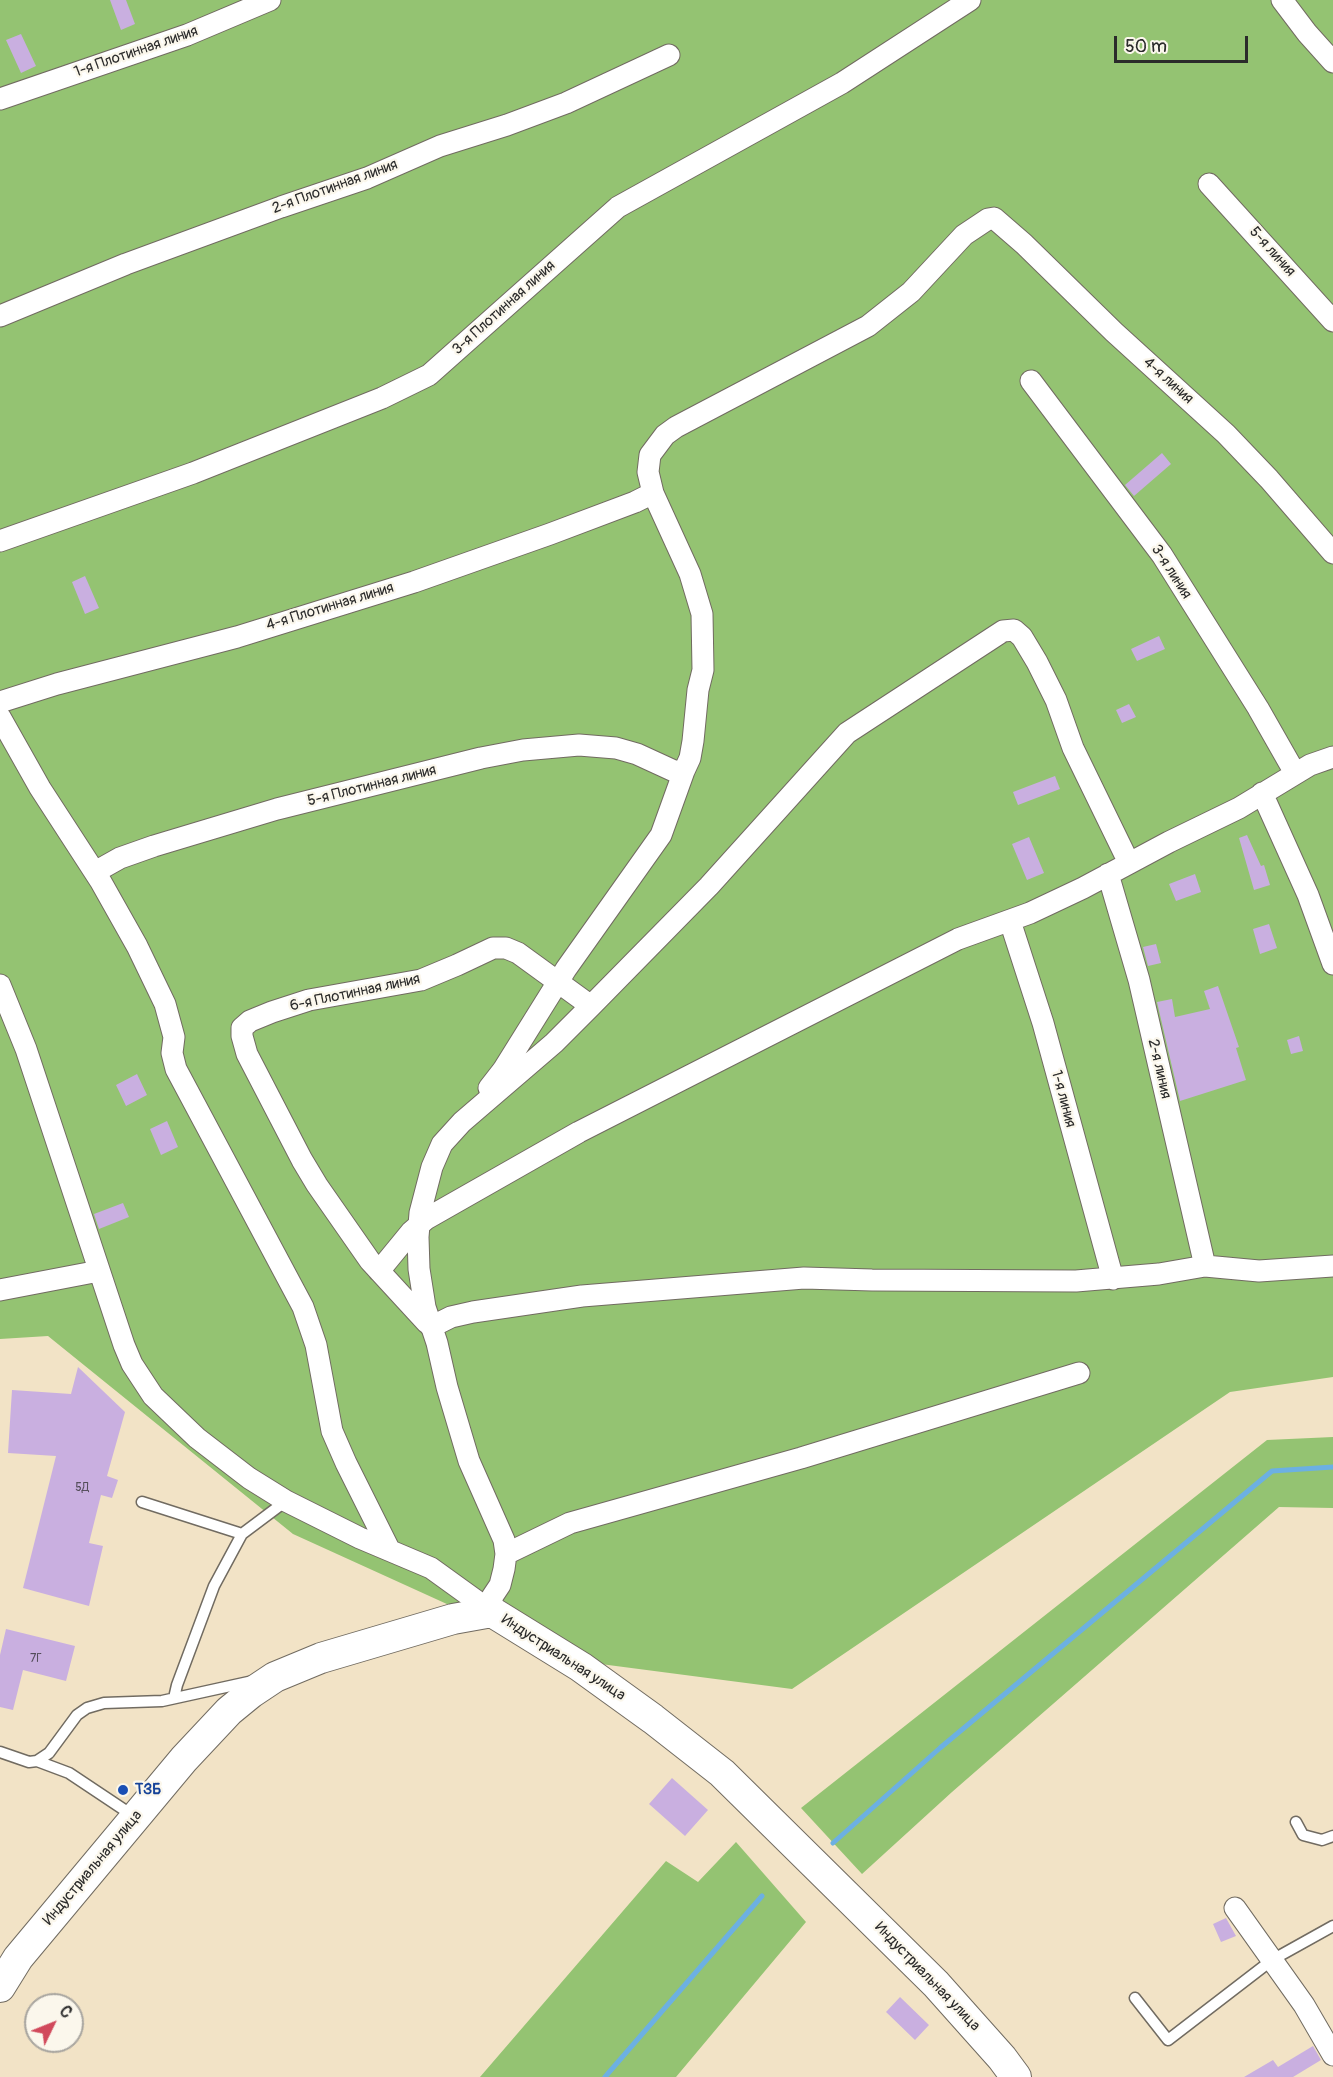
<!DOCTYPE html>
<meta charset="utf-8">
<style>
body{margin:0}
#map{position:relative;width:1333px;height:2077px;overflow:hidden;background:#f2e3c6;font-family:Pangolin,sans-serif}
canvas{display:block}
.north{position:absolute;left:24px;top:1993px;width:60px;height:60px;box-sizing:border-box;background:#fbf7ec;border:2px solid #a8a59f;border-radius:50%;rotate:47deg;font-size:16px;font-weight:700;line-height:24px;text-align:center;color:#2b2b2b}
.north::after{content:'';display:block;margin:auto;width:21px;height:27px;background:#d1495b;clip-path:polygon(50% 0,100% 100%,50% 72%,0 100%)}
.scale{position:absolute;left:1114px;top:36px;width:134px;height:27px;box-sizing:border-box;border:3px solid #2b2b2b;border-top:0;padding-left:8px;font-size:18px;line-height:21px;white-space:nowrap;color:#2b2b2b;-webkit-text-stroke:4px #fbf7ec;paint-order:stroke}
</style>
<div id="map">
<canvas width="1333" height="2077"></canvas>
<div class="north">С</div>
<div class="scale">50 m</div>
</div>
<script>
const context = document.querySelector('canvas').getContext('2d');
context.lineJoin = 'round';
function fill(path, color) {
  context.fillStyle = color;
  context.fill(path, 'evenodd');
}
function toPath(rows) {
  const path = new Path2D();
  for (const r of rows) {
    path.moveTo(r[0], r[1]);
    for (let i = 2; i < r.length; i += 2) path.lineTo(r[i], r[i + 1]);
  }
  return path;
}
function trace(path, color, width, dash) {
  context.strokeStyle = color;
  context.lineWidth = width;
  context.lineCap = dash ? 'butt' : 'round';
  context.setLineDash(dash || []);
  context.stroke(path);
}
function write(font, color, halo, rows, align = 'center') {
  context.font = font + ' Pangolin,sans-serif';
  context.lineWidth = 4.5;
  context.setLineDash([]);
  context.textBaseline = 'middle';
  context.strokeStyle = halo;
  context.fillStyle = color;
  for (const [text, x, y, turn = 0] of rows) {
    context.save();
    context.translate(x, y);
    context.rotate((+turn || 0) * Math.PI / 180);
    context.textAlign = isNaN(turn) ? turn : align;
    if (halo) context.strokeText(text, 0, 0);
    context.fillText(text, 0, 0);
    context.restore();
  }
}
fill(toPath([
 [0,0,1333,0,1333,1377,1230,1392,792,1689,570,1660,293,1534,48,1336,0,1339],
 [1333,1437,1333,1508,1279,1507,952,1792,862,1874,801,1808,1267,1440],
 [736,1842,806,1922,676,2077,480,2077,666,1861,698,1882]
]), '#94c372');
trace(toPath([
 [833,1843,940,1748,1272,1471,1333,1467],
 [605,2077,762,1896]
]), '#6cb0e2', 5);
fill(toPath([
 [110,0,126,0,135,24,121,30],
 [21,34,36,66,21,73,6,40],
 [1162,453,1171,464,1134,496,1125,485],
 [85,576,99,608,85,614,72,582],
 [1159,636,1165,649,1137,661,1131,649],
 [1129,704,1136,717,1122,723,1116,710],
 [1055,776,1060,789,1018,805,1013,792],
 [1247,835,1261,866,1264,865,1270,885,1254,890,1239,838],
 [1029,837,1044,873,1027,880,1012,844],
 [1195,874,1201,892,1176,901,1169,884],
 [1269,924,1277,948,1260,954,1253,929],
 [1156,944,1161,963,1148,966,1143,947],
 [1218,986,1239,1047,1236,1048,1246,1080,1180,1101,1157,1002,1172,999,1175,1017,1210,1009,1204,991],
 [1299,1036,1303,1051,1291,1054,1287,1040],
 [137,1074,147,1095,126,1106,116,1085],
 [167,1121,178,1147,161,1155,150,1129],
 [123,1203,129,1217,99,1229,94,1214],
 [78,1367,125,1412,107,1476,118,1480,112,1498,101,1495,89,1543,103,1546,89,1606,23,1588,56,1456,8,1453,12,1390,71,1394],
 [6,1629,75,1646,66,1681,23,1670,13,1710,0,1707,0,1655],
 [672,1778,708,1810,685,1836,649,1804],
 [1226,1918,1236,1936,1221,1942,1213,1924],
 [900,1997,929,2025,915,2040,886,2012],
 [1313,2046,1321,2060,1293,2077,1244,2077,1273,2060,1278,2067]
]), '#c9afe0');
const lane = toPath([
 [142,1502,242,1534,286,1501],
 [174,1698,177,1685,214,1586,242,1534],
 [0,1752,29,1762,37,1761,69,1773,135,1817],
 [37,1761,49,1753,77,1715,87,1708,104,1703,162,1701,253,1681],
 [1296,1822,1303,1835,1322,1840,1333,1836],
 [1135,1998,1168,2040,1272,1960,1333,1926]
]);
const street = toPath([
 [1282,0,1307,33,1333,62],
 [0,99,187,35,270,0],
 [1209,184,1333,321],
 [0,316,126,264,281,207,367,178,440,146,507,125,566,103,669,55],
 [1031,381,1162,555,1258,708,1295,773],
 [0,541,193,473,382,398,429,375,618,207,842,83,970,0],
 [0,702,57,684,237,637,414,582,550,534,635,502,653,493],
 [0,717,40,788,101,882,137,946,165,1004,174,1037,172,1053,176,1069,303,1307,316,1345,332,1431,346,1463,389,1549],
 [1262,793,1308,895,1333,964],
 [95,872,120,858,154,846,277,809,481,758,523,750,579,745,616,748,637,754,674,771,684,771,690,758,693,741,698,690,703,670,702,614,690,574,653,493,648,472,650,455,665,435,676,427,868,326,911,292,964,235,988,219,994,218,1024,244,1114,332,1226,434,1269,479,1333,553],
 [1108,874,1139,980,1205,1266],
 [1010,921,1043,1023,1113,1279],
 [0,985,26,1049,124,1345,132,1364,153,1396,197,1438,249,1478,286,1501,360,1538,431,1568,492,1612],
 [489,1088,503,1070,566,969,661,835,684,771],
 [379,1271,411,1232,426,1219,579,1132,958,939,1030,913,1083,888,1169,842,1239,808,1310,765,1333,757],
 [0,1290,99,1271],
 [427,1323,370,1261,317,1185,302,1160,247,1054,242,1036,242,1028,250,1021,272,1012,309,1000,421,980,457,965,493,948,506,948,518,953,591,1006],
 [431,1327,451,1317,473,1312,582,1296,804,1278,872,1280,1076,1281,1159,1274,1205,1266,1259,1271,1333,1266],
 [506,1554,570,1523,801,1458,1079,1373],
 [492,1612,492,1597,500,1585,504,1569,506,1554,504,1540,469,1461,447,1387,437,1343,425,1307,419,1269,418,1237,420,1213,432,1167,442,1144,462,1122,554,1043,591,1006,709,886,847,733,1003,631,1014,630,1022,637,1037,662,1056,700,1073,748,1129,863],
 [1235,1908,1304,2005,1333,2055]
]);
const secondary = toPath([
 [0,1987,18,1958,184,1759,229,1711,251,1693,275,1677,321,1658,453,1619,492,1612,581,1667,653,1719,722,1773,936,1984,1002,2058,1016,2077]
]);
trace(lane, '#716b61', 13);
trace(street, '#716b61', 23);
trace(secondary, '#716b61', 32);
trace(lane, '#fff', 10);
trace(street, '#fff', 21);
trace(secondary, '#fff', 30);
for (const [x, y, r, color] of [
 [123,1790,6,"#1a4fb4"]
]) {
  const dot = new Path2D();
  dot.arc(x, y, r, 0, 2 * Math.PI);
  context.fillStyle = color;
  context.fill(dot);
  trace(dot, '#fbf7ec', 2);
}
write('12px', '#524c58', null, [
 ["5Д",82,1488],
 ["7Г",36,1659]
]);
write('15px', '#2b2b2b', '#fbf7ec', [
 ["1-я Плотинная линия",136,52,-19],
 ["2-я Плотинная линия",335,187,-20],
 ["5-я линия",1272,252,48],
 ["3-я Плотинная линия",504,308,-42],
 ["4-я линия",1168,381,42],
 ["3-я линия",1171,572,57],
 ["4-я Плотинная линия",330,607,-17],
 ["5-я Плотинная линия",372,786,-14],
 ["6-я Плотинная линия",355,993,-12],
 ["2-я линия",1159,1069,77],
 ["1-я линия",1063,1099,75],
 ["Индустриальная улица",563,1658,33],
 ["Индустриальная улица",93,1868,-50],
 ["Индустриальная улица",927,1977,46]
]);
write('bold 15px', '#164399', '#fbf7ec', [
 ["ТЗБ",135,1790]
], 'left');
</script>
